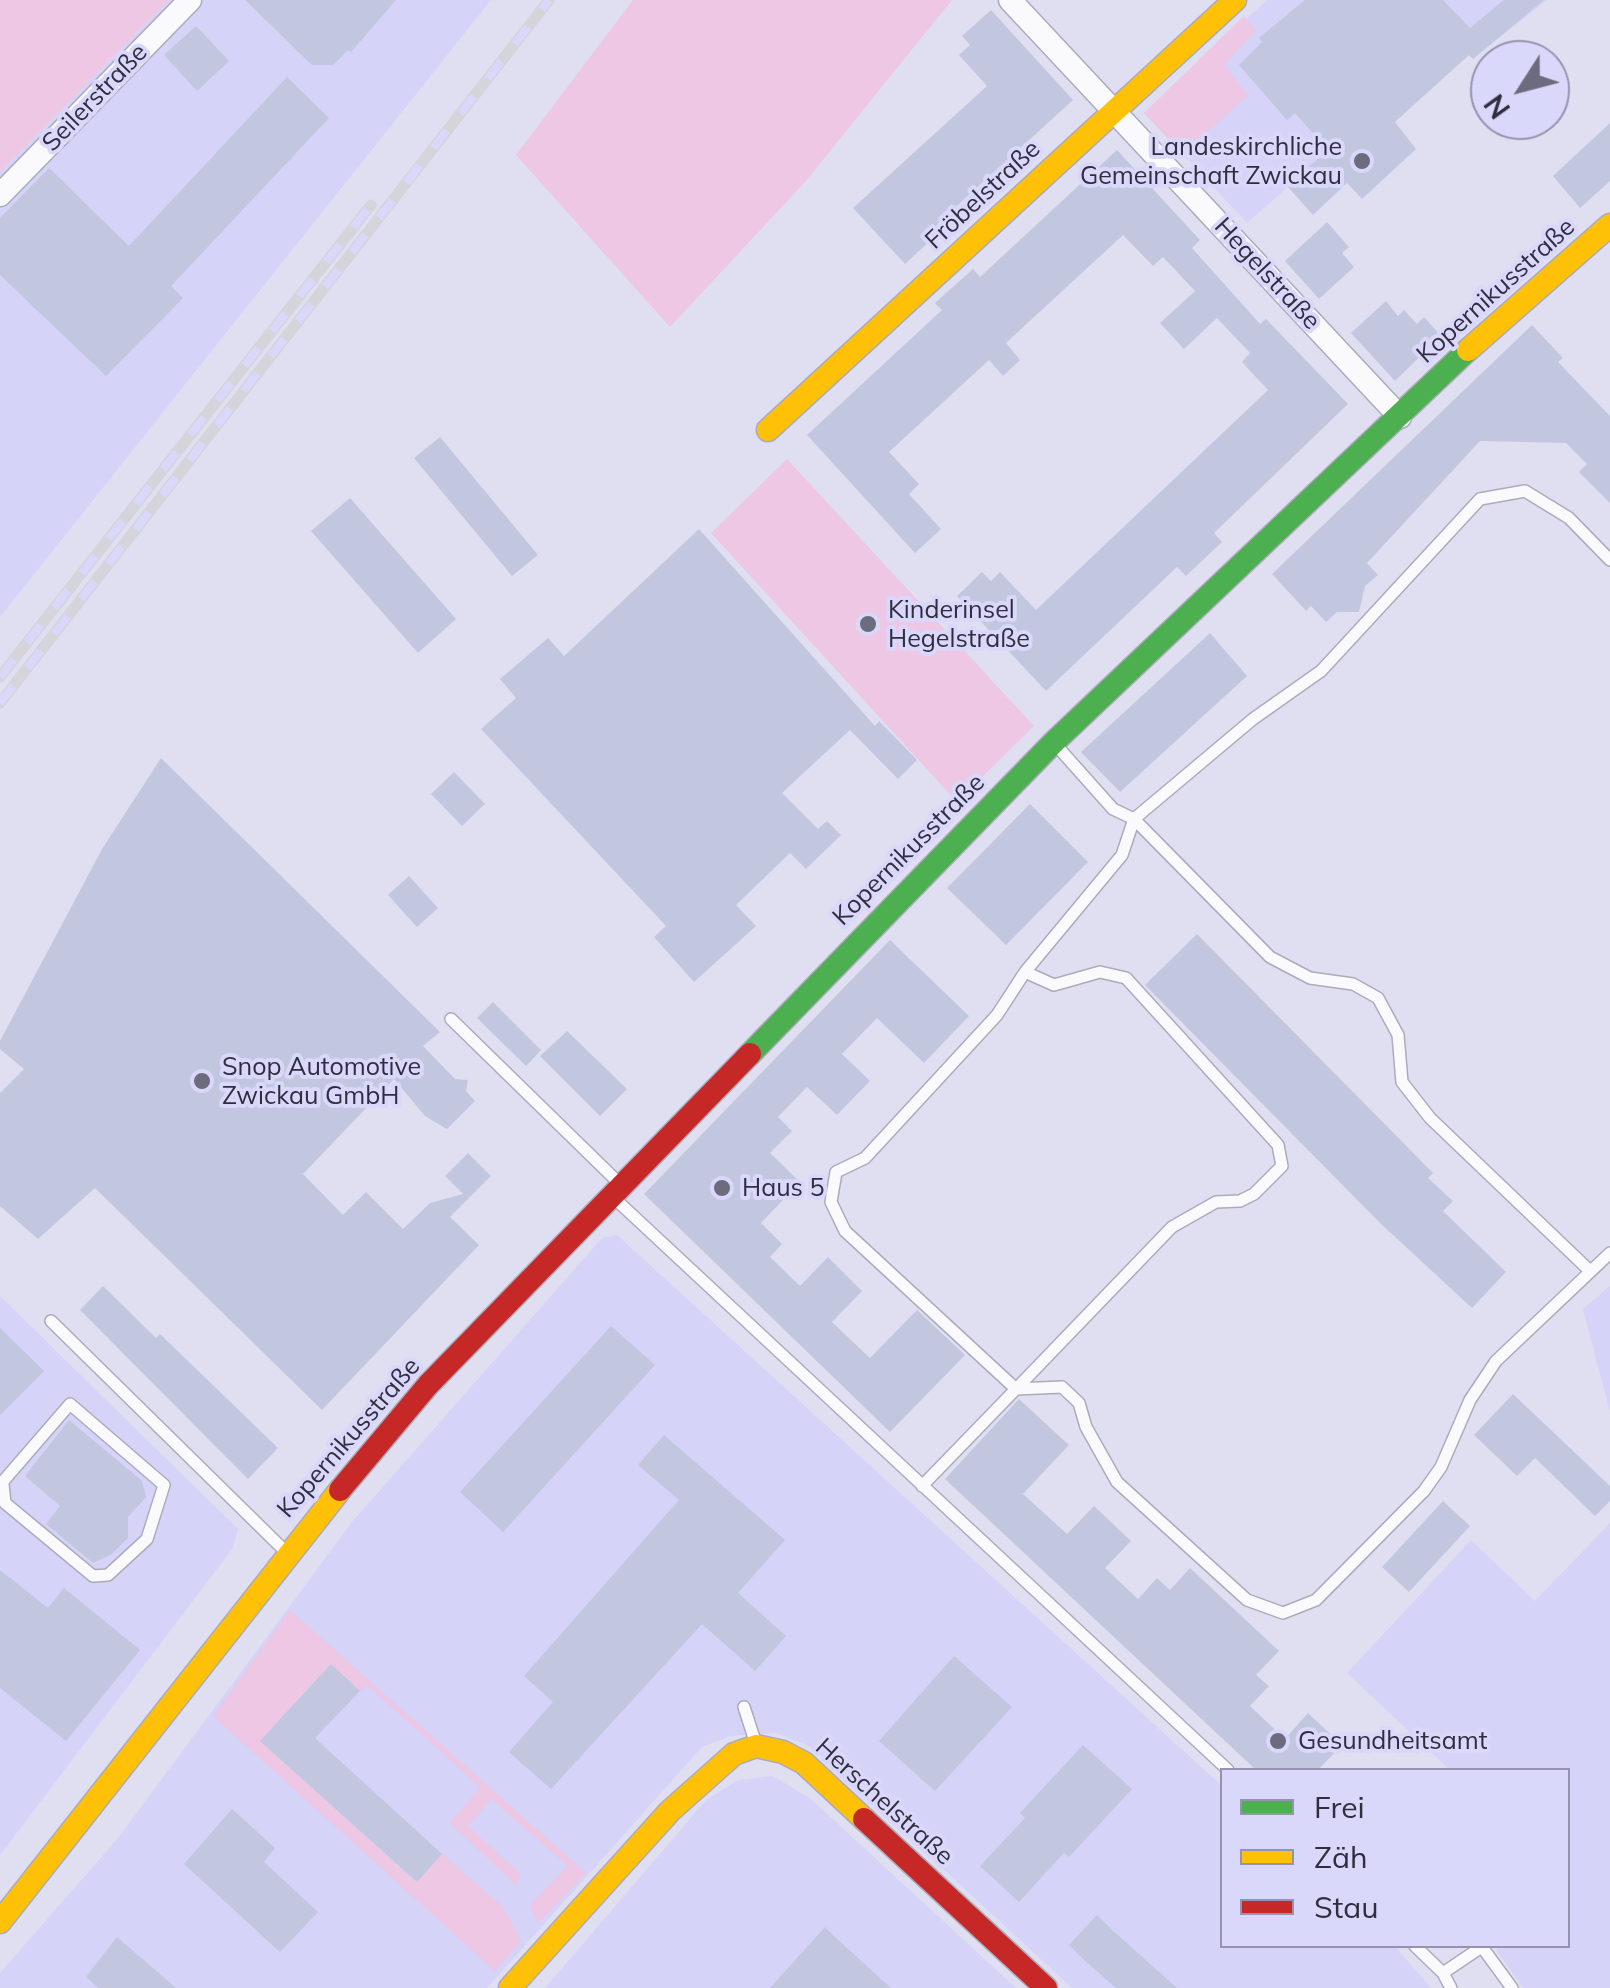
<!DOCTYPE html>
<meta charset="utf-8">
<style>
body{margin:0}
#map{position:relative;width:1610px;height:1988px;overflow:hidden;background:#e0dff2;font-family:Mulish,sans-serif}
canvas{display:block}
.legend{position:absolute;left:1220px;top:1768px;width:350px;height:180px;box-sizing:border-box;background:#d9d7fa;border:2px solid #9593af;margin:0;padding:12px 18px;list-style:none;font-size:30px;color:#2f2e3f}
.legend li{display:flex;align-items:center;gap:20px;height:50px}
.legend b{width:50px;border:2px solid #9593af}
.north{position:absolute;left:1470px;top:40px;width:100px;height:100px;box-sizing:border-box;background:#d9d7fa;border:2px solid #9593af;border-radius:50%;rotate:234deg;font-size:28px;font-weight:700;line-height:40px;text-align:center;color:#2f2e3f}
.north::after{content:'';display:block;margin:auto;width:35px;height:45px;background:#6d6c7e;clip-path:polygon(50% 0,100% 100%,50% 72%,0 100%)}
</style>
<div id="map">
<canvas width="1610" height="1988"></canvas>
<ul class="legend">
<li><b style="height:12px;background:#4caf50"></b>Frei</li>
<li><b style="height:12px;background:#ffc107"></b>Zäh</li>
<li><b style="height:12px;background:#c62828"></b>Stau</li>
</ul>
<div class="north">N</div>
</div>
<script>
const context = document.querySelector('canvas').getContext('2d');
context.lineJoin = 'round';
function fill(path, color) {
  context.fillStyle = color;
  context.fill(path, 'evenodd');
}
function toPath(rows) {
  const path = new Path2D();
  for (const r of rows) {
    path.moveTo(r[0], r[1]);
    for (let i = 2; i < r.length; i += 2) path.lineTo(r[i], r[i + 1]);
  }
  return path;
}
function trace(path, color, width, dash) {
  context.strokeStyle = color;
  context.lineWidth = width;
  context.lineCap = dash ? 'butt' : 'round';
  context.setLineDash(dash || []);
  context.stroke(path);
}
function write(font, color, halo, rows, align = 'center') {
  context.font = font + ' Mulish,sans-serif';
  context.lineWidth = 8;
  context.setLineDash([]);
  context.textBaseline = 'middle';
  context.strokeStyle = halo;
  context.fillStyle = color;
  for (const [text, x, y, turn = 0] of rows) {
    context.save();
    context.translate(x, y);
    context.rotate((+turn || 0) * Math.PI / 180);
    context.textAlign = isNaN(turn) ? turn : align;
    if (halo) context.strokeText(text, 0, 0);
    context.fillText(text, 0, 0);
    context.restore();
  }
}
fill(toPath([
 [169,0,491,0,0,617,0,172],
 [1267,0,1547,0,1473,59,1468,55,1380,106,1247,223,1144,113],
 [617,1235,1222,1786,1222,1946,1395,1946,1431,1988,1072,1988,811,1747,776,1733,731,1736,702,1747,487,1988,0,1988,0,1973,118,1838,352,1522,602,1238],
 [1610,1286,1610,1412,1583,1309],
 [0,1296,238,1529,233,1548,0,1855],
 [1610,1523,1610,1988,1523,1988,1496,1950,1500,1946,1568,1946,1568,1770,1450,1770,1347,1673,1471,1540,1535,1601],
 [773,1776,811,1799,1016,1988,545,1988,706,1800,738,1780]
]), '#d5d3f7');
fill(toPath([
 [0,0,169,0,0,172],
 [633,0,952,0,805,182,670,327,516,155],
 [1244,16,1256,30,1224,65,1248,95,1183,154,1144,113],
 [787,459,1034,726,957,802,711,533],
 [290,1610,586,1873,538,1923,530,1905,568,1866,491,1799,468,1826,520,1874,516,1885,450,1823,480,1787,367,1685,360,1691,330,1664,260,1741,416,1882,442,1854,503,1907,521,1941,495,1971,213,1716]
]), '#edc7e3');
fill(toPath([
 [245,0,396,0,351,52,348,50,333,65,312,65],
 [1305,0,1443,0,1470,28,1504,0,1544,0,1473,59,1469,55,1395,122,1416,149,1362,199,1347,183,1313,215,1287,186,1328,150,1295,113,1287,120,1239,65,1262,42,1259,38],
 [991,10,1073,100,937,224,942,230,905,264,853,208,987,86,959,55,970,45,962,36],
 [196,26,229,61,197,91,164,55],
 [287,77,329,118,171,286,183,298,106,376,0,275,0,218,49,168,129,246],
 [1610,123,1610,181,1580,208,1553,176],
 [1117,150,1200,240,1192,248,1260,324,1266,319,1348,404,1214,533,1222,542,1186,576,1177,567,1046,691,957,596,982,572,991,581,1000,572,1036,610,1268,390,1242,362,1250,353,1217,318,1184,349,1160,323,1195,291,1163,257,1153,266,1123,235,1006,343,1020,360,1003,376,989,360,889,452,919,484,909,494,941,529,915,553,807,435,942,310,935,303,973,269,980,277],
 [1327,222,1349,247,1342,253,1354,267,1319,299,1285,261],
 [1386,301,1398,316,1404,310,1417,324,1424,317,1441,336,1395,381,1351,333],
 [1532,325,1563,358,1558,362,1610,416,1610,503,1579,472,1587,464,1566,443,1480,441,1367,563,1378,575,1365,586,1359,612,1337,612,1326,622,1311,606,1306,611,1272,574],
 [440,437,538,555,512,576,414,458],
 [350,498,456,619,418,653,311,531],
 [699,529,875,726,879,721,917,760,898,779,850,730,782,793,818,829,827,821,841,835,806,869,790,853,736,905,756,926,694,982,654,937,666,926,481,729,516,698,500,679,548,638,564,656],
 [1210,633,1247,676,1120,792,1081,752],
 [161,758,440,1032,423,1046,455,1079,468,1080,466,1091,475,1101,447,1129,425,1116,394,1079,303,1174,343,1215,366,1192,403,1229,430,1203,463,1194,445,1176,468,1153,491,1176,450,1217,479,1245,322,1410,95,1188,38,1239,0,1206,0,1093,24,1069,0,1049,0,1041,102,849],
 [454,772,485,804,462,826,431,794],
 [1030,804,1088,862,1006,945,947,888],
 [409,876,438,908,417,927,388,895],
 [1197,934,1433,1173,1428,1178,1453,1201,1443,1211,1506,1272,1472,1308,1381,1224,1145,985],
 [890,940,969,1016,924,1063,877,1018,842,1054,870,1081,837,1115,807,1087,778,1117,792,1131,770,1153,800,1182,761,1223,782,1244,770,1257,800,1286,828,1257,862,1291,832,1322,870,1358,917,1310,965,1355,890,1432,644,1194],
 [493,1002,541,1050,526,1066,477,1018],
 [567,1031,627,1089,600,1116,540,1056],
 [103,1286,156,1338,160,1334,278,1448,248,1479,80,1310],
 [611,1326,655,1365,503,1532,460,1492],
 [0,1328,44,1371,0,1415],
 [1513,1394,1610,1486,1610,1501,1595,1516,1535,1458,1517,1476,1474,1435],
 [1019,1399,1069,1445,1023,1494,1067,1534,1094,1506,1131,1541,1105,1568,1138,1599,1157,1578,1170,1590,1190,1568,1279,1651,1256,1675,1269,1686,1250,1706,1285,1739,1308,1713,1342,1745,1318,1770,1256,1770,945,1479],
 [69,1420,142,1481,146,1497,128,1517,128,1538,112,1554,93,1563,46,1524,60,1506,25,1476],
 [664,1435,785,1540,738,1593,786,1636,755,1671,702,1624,551,1789,509,1752,553,1702,524,1676,679,1500,638,1465],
 [1443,1501,1470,1526,1409,1592,1382,1567],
 [0,1570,48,1608,64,1588,140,1650,66,1741,0,1688],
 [954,1656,1012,1707,935,1791,879,1741],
 [331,1664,360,1691,315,1738,442,1854,417,1882,260,1741],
 [1083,1745,1132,1789,1069,1857,1064,1853,1019,1902,980,1866,1025,1818,1020,1813],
 [232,1809,275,1848,264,1862,318,1912,280,1952,184,1864],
 [1097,1915,1110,1928,1177,1988,1116,1988,1083,1959,1069,1945],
 [825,1927,835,1937,891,1988,770,1988],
 [117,1937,176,1988,98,1988,86,1977]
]), '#c2c7df');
const lane = toPath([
 [1056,745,1113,809,1134,819,1270,957,1310,978,1353,984,1378,998,1398,1035,1402,1082,1430,1118,1590,1271],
 [1025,972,1054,985,1100,972,1126,978,1278,1145,1282,1166,1254,1194,1240,1201,1216,1202,1172,1227,1016,1389,845,1231,831,1202,836,1172,865,1158,997,1015,1025,972,1122,855,1134,819,1253,719,1321,671,1480,499,1525,491,1569,518,1610,560],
 [451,1019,620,1184],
 [613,1197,1228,1770],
 [51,1321,284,1550],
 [0,1485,70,1404,164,1485,147,1539,108,1575,93,1576,5,1503,3,1484],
 [922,1486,1016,1389,1062,1387,1079,1403,1086,1427,1117,1482,1247,1600,1283,1613,1316,1600,1424,1491,1441,1467,1470,1400,1496,1361,1610,1253],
 [744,1707,755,1741],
 [1415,1946,1443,1973,1451,1988],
 [1482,1947,1512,1988],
 [1443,1973,1483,1946]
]);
const street = toPath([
 [1010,0,1400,417],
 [0,195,190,0]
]);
const fast = toPath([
 [750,1054,1054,742,1468,350]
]);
const slow = toPath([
 [1468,350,1610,225],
 [768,430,1235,0],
 [0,1922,340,1490],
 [510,1988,670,1811,734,1754,756,1746,783,1752,804,1763,864,1819]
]);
const jam = toPath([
 [340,1490,428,1385,750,1054],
 [864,1819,1046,1988]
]);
trace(lane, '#acabbb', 14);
trace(street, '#acabbb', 25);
trace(fast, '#acabbb', 25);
trace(slow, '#acabbb', 25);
trace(jam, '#acabbb', 25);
trace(lane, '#fafafd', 11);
trace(street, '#fafafd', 22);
trace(fast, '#4caf50', 22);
trace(slow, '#ffc107', 22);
trace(jam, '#c62828', 22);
const rail = toPath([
 [0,677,371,205],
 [0,703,549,0]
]);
trace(rail, '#d4d4da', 11);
trace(rail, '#d9d7fa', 8, [22]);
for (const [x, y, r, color] of [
 [1362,161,10,"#6d6c7e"],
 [868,624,10,"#6d6c7e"],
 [202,1081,10,"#6d6c7e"],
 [722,1188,10,"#6d6c7e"],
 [1278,1741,10,"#6d6c7e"]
]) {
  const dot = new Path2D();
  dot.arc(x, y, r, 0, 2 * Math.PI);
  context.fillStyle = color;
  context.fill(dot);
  trace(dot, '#d9d7fa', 4);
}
write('25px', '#2f2e3f', '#d9d7fa', [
 ["Seilerstraße",95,98,-46],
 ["Fröbelstraße",983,195,-43],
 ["Hegelstraße",1267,274,47],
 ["Kopernikusstraße",1496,291,-42],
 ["Kopernikusstraße",909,850,-45],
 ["Kopernikusstraße",349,1438,-49],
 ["Herschelstraße",884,1802,42]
]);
write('25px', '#2f2e3f', '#d9d7fa', [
 ["Landeskirchliche",1342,147,"right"],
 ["Gemeinschaft Zwickau",1342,176,"right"],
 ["Kinderinsel",888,610],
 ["Hegelstraße",888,639],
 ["Snop Automotive",222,1067],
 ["Zwickau GmbH",222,1096],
 ["Haus 5",742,1188],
 ["Gesundheitsamt",1298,1741]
], 'left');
</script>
